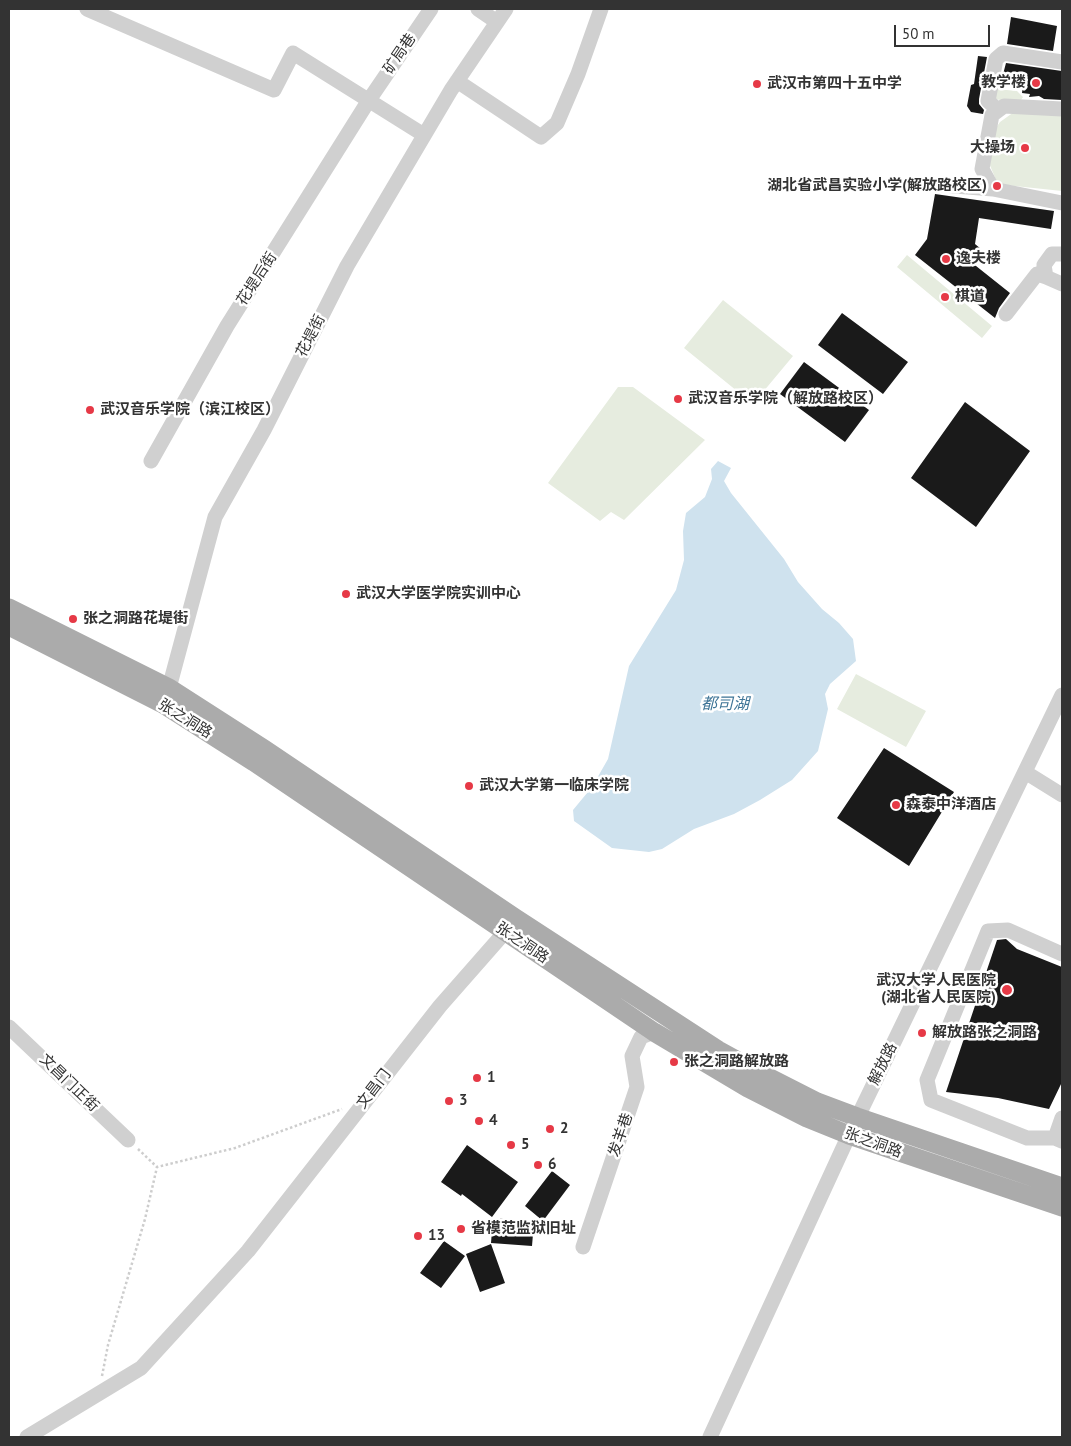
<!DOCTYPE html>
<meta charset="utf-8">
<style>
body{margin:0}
#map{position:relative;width:1071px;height:1446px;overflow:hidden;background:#fff;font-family:"PT Sans",sans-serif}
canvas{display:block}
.frame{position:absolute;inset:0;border:10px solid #333;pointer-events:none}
.scale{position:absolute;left:894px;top:25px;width:96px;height:22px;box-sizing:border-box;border:2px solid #333;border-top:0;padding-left:6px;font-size:15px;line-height:18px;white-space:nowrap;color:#333;-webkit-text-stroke:4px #fff;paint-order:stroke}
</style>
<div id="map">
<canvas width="1071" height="1446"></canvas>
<div class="frame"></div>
<div class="scale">50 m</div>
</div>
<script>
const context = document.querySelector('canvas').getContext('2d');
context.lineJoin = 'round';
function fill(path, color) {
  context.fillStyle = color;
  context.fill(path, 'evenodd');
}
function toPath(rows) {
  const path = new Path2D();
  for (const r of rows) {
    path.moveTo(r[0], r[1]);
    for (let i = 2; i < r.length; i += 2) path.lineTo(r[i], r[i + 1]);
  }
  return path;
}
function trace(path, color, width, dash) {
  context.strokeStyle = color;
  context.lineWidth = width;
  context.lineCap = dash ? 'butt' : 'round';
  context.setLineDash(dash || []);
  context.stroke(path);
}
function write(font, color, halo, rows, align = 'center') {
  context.font = font + ' "PT Sans","Noto Sans SC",sans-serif';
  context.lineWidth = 5;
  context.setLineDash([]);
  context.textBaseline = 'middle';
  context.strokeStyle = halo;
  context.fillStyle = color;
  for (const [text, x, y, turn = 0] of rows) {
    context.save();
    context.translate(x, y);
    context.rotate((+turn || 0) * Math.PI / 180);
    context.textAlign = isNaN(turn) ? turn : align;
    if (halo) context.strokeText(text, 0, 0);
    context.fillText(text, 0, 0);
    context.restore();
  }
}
fill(toPath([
 [996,89,1017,91,1023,97,1019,103,994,99],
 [1014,112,1062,116,1062,191,1005,185,996,180,989,163,993,132,1000,122],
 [907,255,992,326,982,338,897,267],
 [723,300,793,356,753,404,684,348],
 [618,387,633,387,705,440,624,520,611,512,600,521,548,483],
 [856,674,926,711,906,747,837,709]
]), '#e6ecdf');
fill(toPath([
 [718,461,731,468,724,481,731,493,784,559,798,582,822,609,839,623,853,639,856,661,830,684,825,694,828,709,818,751,792,780,760,800,734,814,694,829,662,849,649,852,612,848,574,821,573,810,592,787,608,759,629,666,676,590,684,560,683,531,686,513,705,497,712,479,711,469]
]), '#cfe2ee');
fill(toPath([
 [1011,17,1057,26,1053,51,1007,44],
 [978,56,987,57,979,99,979,104,984,110,983,114,971,112,967,106,971,85,974,84],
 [1006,63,1062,71,1062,100,1044,99,1039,96,1029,97,1030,94,1022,93,1023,85,1001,82],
 [935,194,1054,211,1051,229,979,218,975,244,981,249,971,262,1010,293,999,308,995,318,915,255,927,239],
 [842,313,908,362,883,394,818,345],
 [804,362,869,410,845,442,780,394],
 [965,402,1030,451,976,527,911,478],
 [884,748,954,792,909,866,837,818],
 [1006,939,1017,949,1062,967,1062,1082,1049,1109,998,1098,946,1092,997,940],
 [467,1145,518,1182,492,1217,462,1194,461,1196,441,1182],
 [552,1171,570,1185,543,1221,525,1206],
 [493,1218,534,1222,532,1246,491,1243],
 [444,1241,465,1256,441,1288,420,1273],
 [491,1244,505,1283,480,1292,466,1254]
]), '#1a1a1a');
trace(toPath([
 [138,1149,157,1167,235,1148,342,1109],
 [102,1376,108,1345,145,1219,157,1167]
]), '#cdcdcd', 2.5, [2.5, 2.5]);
trace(toPath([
 [87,9,274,90,293,53,424,135],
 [478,9,497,22],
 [457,81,541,137,557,123,578,74,601,9],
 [1062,109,1004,106,992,115,982,169,993,189,1062,203],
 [998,110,988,101,996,59,1003,53,1062,62],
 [942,185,993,189],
 [1062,254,1052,254,1044,265,1046,277,1062,284],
 [1006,314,1037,274,1046,277],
 [151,461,227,326,369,100,431,9],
 [169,688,215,517,264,430,347,266,451,90,506,9],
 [1025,772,1062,795],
 [9,1027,128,1140],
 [1062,1118,1055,1138,1062,1141],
 [1055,1138,1027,1138,931,1100,927,1080,988,931,1008,930,1062,954],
 [583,1247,637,1087,632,1056,641,1037,654,1032],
 [27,1437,141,1368,248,1251,440,1006,505,932],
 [710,1437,849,1135,1062,695]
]), '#d0d0d0', 15);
trace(toPath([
 [9,608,169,688,264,749,515,918,718,1050,760,1073,817,1102,857,1117,1062,1187],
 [9,626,163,704,254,762,654,1032,748,1088,807,1118,849,1135,1062,1207]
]), '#ababab', 19);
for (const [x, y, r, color] of [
 [1036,83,5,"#e63946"],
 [757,84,5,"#e63946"],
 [1025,148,5,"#e63946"],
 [997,186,5,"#e63946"],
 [946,259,5,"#e63946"],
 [945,297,5,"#e63946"],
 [678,399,5,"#e63946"],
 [90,410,5,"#e63946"],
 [346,594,5,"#e63946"],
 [73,619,5,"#e63946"],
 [469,786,5,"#e63946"],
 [896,805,5,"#e63946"],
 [1007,990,6,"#e63946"],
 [922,1033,5,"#e63946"],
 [674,1062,5,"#e63946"],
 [477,1078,5,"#e63946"],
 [449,1101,5,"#e63946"],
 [479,1121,5,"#e63946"],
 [550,1129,5,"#e63946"],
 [511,1145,5,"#e63946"],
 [538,1165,5,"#e63946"],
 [461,1229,5,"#e63946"],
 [418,1236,5,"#e63946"]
]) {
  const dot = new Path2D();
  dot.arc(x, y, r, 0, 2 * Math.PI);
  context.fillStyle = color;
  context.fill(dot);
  trace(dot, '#fff', 2);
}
write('15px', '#333', '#fff', [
 ["矿局巷",400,54,-56],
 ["花堤后街",257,279,-57],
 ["花堤街",311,336,-63],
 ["张之洞路",185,719,32],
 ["张之洞路",522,943,34],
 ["解放路",883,1064,-64],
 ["文昌门正街",69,1083,44],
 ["文昌门",374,1089,-52],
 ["发羊巷",621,1135,-71],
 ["张之洞路",873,1143,20]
]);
write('bold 15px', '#333', '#fff', [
 ["教学楼",1026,83,"right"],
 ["武汉市第四十五中学",767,84],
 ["大操场",1015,148,"right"],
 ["湖北省武昌实验小学(解放路校区)",987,186,"right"],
 ["逸夫楼",956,259],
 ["棋道",955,297],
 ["武汉音乐学院（解放路校区）",688,399],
 ["武汉音乐学院（滨江校区）",100,410],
 ["武汉大学医学院实训中心",356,594],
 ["张之洞路花堤街",83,619],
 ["武汉大学第一临床学院",479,786],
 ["森泰中洋酒店",906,805],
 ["武汉大学人民医院",996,981,"right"],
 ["(湖北省人民医院)",996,998,"right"],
 ["解放路张之洞路",932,1033],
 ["张之洞路解放路",684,1062],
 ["1",487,1078],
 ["3",459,1101],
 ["4",489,1121],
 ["2",560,1129],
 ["5",521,1145],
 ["6",548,1165],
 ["省模范监狱旧址",471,1229],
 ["13",428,1236]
], 'left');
write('italic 16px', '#3f7597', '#fff', [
 ["都司湖",725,704]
]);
</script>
